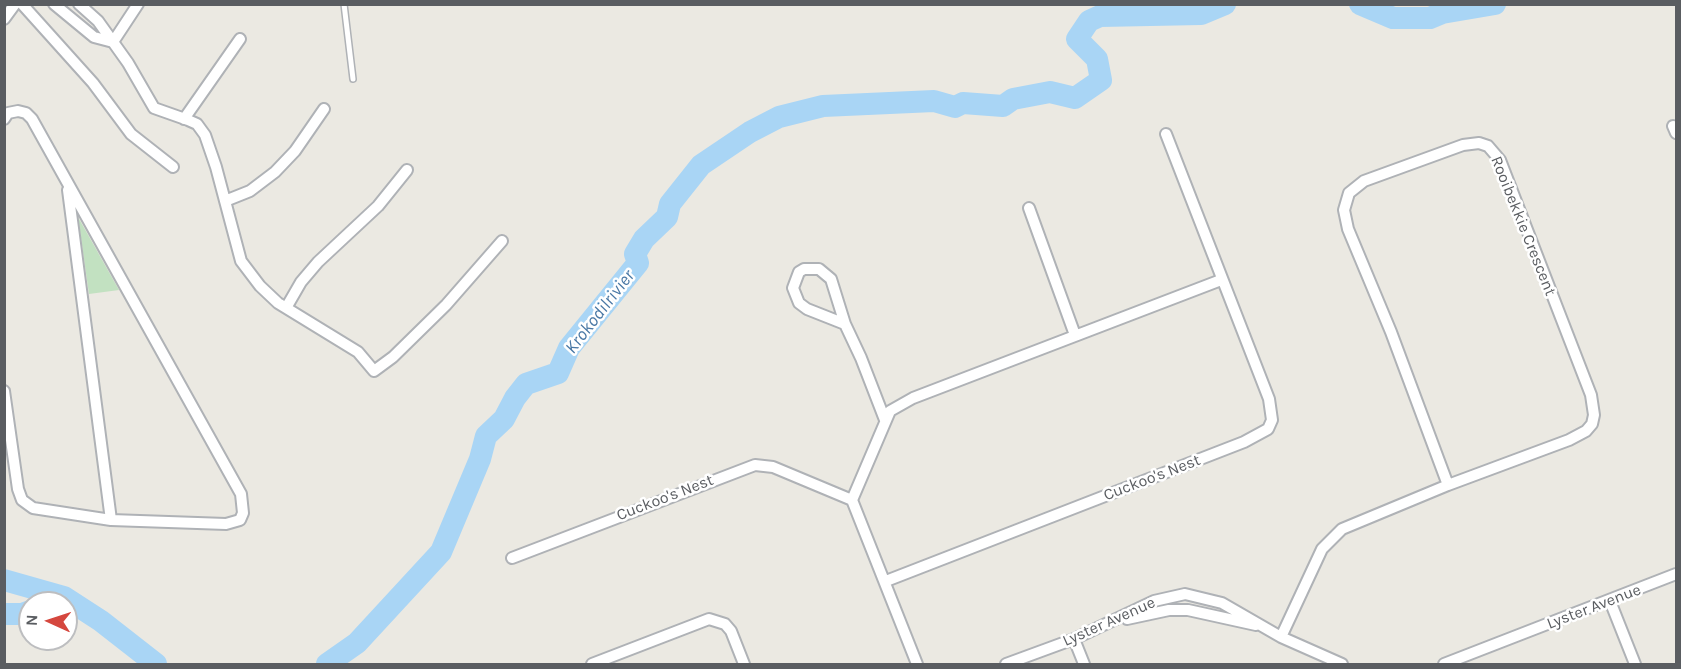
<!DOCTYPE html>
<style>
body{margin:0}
#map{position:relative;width:1681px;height:669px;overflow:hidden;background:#ebe9e2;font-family:Karla,sans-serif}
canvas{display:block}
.frame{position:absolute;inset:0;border:6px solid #5a5d61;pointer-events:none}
.north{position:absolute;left:18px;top:591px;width:60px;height:60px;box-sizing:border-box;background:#fff;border:2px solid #bdbec0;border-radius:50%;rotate:273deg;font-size:16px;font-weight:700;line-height:24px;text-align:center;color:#5a5d61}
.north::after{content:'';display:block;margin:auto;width:21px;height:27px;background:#d5473e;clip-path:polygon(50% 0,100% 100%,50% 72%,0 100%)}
</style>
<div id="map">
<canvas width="1681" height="669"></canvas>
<div class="frame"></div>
<div class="north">N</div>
</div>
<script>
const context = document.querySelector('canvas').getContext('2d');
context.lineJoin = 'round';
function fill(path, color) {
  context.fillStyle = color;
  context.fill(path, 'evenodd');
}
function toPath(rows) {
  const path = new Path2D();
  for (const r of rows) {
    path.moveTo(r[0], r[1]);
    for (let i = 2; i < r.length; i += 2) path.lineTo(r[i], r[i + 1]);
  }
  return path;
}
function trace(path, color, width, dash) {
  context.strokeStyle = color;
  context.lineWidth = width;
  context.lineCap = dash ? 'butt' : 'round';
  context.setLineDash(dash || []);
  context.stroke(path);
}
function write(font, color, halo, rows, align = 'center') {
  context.font = font + ' Karla,sans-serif';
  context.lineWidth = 5;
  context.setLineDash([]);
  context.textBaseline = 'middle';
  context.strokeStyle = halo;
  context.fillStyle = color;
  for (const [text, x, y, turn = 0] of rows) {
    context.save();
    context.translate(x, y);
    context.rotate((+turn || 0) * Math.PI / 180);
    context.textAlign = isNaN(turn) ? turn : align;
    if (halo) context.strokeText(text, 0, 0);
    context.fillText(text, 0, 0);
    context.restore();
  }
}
fill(toPath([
 [78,217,119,290,89,294]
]), '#c2e1c1');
trace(toPath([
 [1360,4,1393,18,1430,18,1442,13,1495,4],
 [4,580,64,597,101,621,156,664],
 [4,614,22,614,30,611],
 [327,664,357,643,441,552,480,459,486,436,504,419,515,398,526,384,558,373,569,348,638,263,635,254,644,239,667,217,670,204,701,165,750,132,779,117,823,106,934,101,955,107,963,103,1003,106,1013,99,1050,92,1075,98,1101,80,1097,59,1077,39,1089,21,1100,16,1201,14,1225,4]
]), '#a9d5f5', 22);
const service = toPath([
 [344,4,353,79]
]);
const minor = toPath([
 [22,4,93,83,131,134,173,167],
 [54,4,94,37,113,42],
 [79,4,98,21,128,63,154,108,188,120,197,124,205,135,216,167,241,261,260,286,278,303,358,352,374,371,393,357,446,305,502,241],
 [4,19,15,4],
 [113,42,138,4],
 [4,119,8,113,18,111,26,113,32,119,241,494,243,513,240,520,226,524,111,520,33,508,22,500,18,489,4,391],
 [184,119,240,39],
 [1673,126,1676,133],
 [68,190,111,520],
 [225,201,250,191,275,172,295,151,324,109],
 [1029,208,1075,335],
 [286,308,301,282,318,262,378,206,407,170],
 [845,324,807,309,799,303,793,288,799,272,804,269,819,269,831,279,845,324,861,358,885,420],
 [512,558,755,465,773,467,852,500],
 [886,581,1244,442,1268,429,1272,420,1269,399,1166,134],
 [1610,601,1635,664],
 [1127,619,1169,610,1188,610,1256,625],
 [1281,637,1322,549,1342,529,1448,485,1569,440,1586,431,1592,424,1594,415,1591,395,1500,160,1488,146,1479,143,1463,145,1364,181,1349,193,1344,210,1348,229,1391,332,1448,485],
 [1074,639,1084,664],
 [592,664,709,619,725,624,731,631,744,664],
 [917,664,852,500,890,411,913,398,1221,280],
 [1006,664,1074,639,1154,601,1185,594,1222,603,1281,637,1342,664],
 [1444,664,1676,574]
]);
trace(service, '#afb2b6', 8);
trace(minor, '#afb2b6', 14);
trace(service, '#fff', 5);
trace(minor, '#fff', 10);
write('16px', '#5a5d61', '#fff', [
 ["Rooibekkie Crescent",1523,226,68],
 ["Cuckoo's Nest",1152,478,-21],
 ["Cuckoo's Nest",665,498,-21],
 ["Lyster Avenue",1594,607,-21],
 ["Lyster Avenue",1109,622,-24]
]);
write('italic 18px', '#4978a5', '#fff', [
 ["Krokodilrivier",600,312,-52]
]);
</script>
